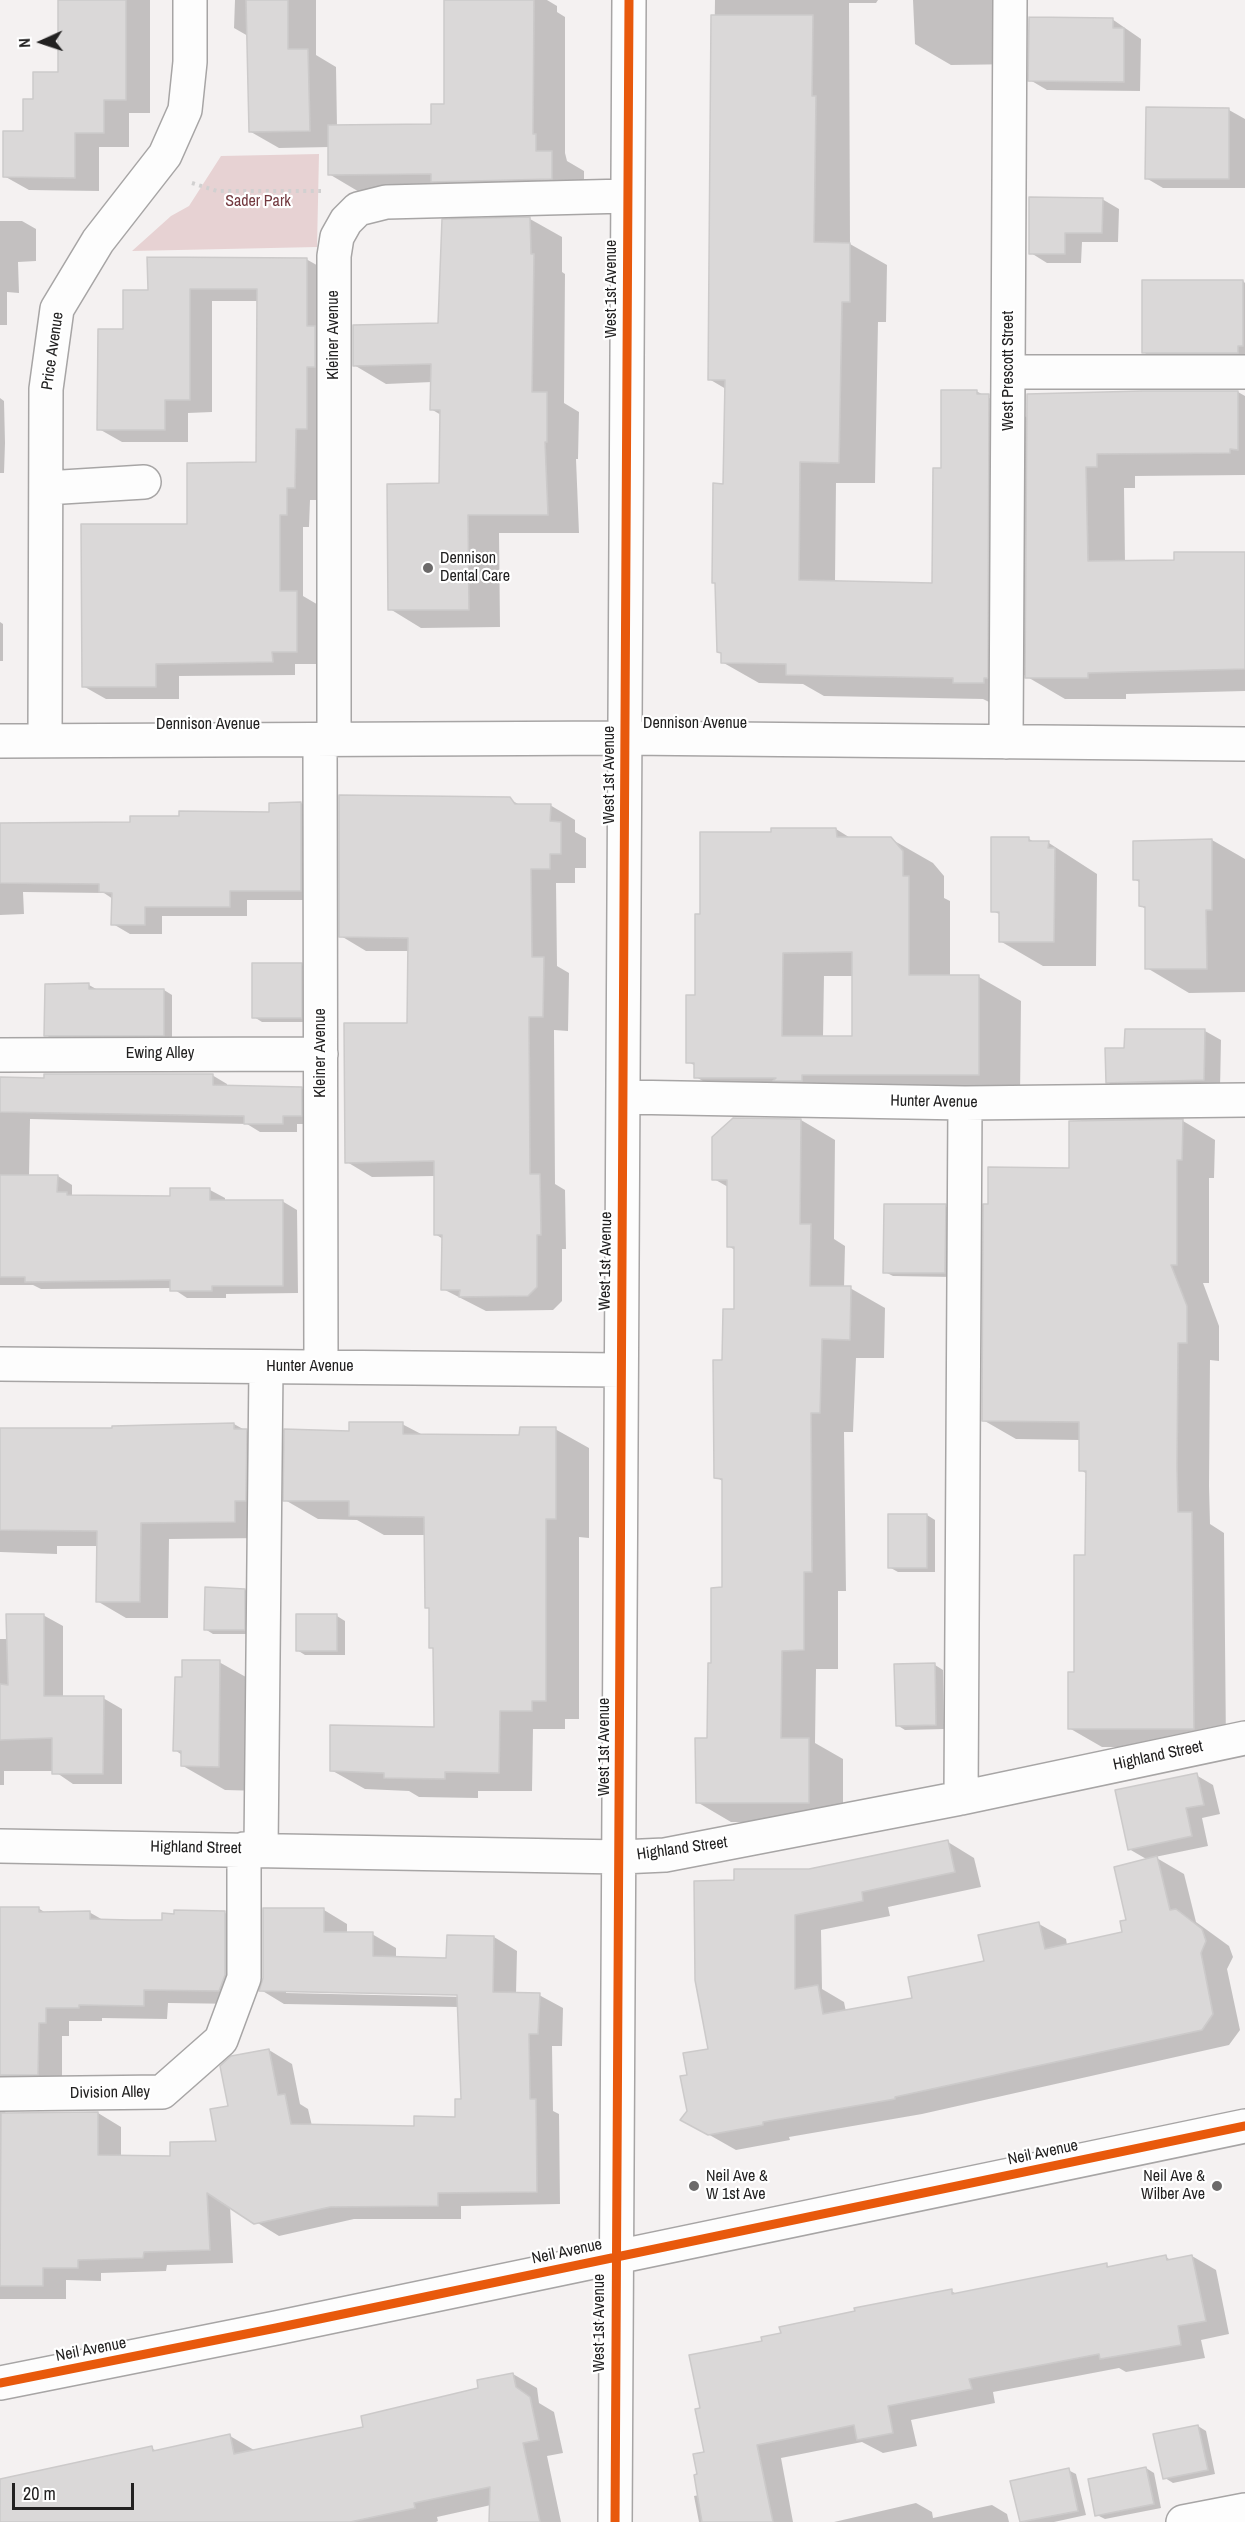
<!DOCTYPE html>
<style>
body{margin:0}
#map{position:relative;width:1245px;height:2522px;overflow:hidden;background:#f4f1f1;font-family:"Archivo Narrow",sans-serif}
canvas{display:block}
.north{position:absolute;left:12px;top:12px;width:60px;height:60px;-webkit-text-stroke:4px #fff;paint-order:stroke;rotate:267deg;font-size:16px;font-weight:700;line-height:24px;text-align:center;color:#222121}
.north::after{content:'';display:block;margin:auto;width:21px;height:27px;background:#222121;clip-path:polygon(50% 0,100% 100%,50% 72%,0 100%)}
.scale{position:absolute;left:12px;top:2483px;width:122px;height:27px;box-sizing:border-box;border:3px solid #222121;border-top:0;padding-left:8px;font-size:18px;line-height:21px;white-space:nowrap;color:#222121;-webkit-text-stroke:4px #fff;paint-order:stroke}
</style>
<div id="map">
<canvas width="1245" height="2522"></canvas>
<div class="north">N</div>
<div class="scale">20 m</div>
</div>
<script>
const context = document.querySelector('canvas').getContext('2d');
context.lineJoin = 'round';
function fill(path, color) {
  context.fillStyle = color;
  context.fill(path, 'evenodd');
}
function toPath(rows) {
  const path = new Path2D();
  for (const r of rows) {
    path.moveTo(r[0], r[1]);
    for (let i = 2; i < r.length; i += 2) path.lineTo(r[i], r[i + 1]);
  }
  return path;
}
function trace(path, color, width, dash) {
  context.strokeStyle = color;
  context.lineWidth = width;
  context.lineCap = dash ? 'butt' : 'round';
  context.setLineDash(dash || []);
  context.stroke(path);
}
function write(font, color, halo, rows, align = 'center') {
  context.font = font + ' "Archivo Narrow",sans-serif';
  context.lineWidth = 4.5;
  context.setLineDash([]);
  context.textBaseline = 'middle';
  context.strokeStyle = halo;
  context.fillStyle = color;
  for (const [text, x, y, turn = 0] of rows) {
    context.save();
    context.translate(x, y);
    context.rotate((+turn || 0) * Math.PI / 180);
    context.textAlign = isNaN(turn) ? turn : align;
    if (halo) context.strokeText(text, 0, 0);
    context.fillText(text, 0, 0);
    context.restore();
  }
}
fill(toPath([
 [319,154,317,247,132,251,171,216,189,206,221,156]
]), '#e7d2d3');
fill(toPath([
 [60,0,150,0,150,113,129,113,129,147,99,147,99,191,29,190,4,176,24,133,35,100,60,74],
 [235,0,316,0,316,55,336,67,337,127,433,126,446,105,444,0,547,0,557,6,557,12,565,17,565,153,567,161,584,171,584,197,361,193,329,174,330,147,279,148,251,132,248,36,234,28],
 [715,0,878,0,876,3,849,3,850,244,887,265,886,322,878,322,875,483,836,483,835,582,933,584,942,470,976,391,1028,418,1028,395,1238,392,1245,396,1245,475,1135,476,1135,488,1124,488,1125,562,1176,562,1245,554,1245,691,1126,694,1126,699,1065,699,1024,675,1024,698,991,703,983,699,824,696,803,684,759,683,722,662,723,654,718,652,726,389,709,379],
 [913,0,1022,0,1022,64,951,65,915,44],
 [1112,19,1141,39,1140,91,1047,90,1030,80],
 [1229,110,1245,119,1245,188,1163,188,1146,178],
 [1102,199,1119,209,1118,242,1082,242,1081,263,1047,263,1031,253],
 [530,219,562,237,562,272,565,274,564,403,579,412,578,459,576,459,579,533,499,533,500,627,421,628,390,609,440,485,441,415,431,409,432,382,386,384,354,365,439,324],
 [0,221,22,221,36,229,36,261,18,262,19,293,7,292,7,325,0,325],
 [306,259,329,272,318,500,310,500,309,527,303,527,303,596,320,606,320,664,295,664,295,675,179,676,179,699,106,699,83,686,188,525,258,464,258,301,212,301,212,412,188,413,188,442,122,442,99,429,125,330,150,291],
 [1243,281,1245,283,1245,377,1186,377,1143,352],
 [0,398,4,401,5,443,4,473,0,473,0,486],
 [0,622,3,624,3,661,0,661],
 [468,796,472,799,509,799,520,805,550,805,575,820,575,832,586,838,586,868,575,868,575,883,556,883,557,966,569,973,568,1031,554,1030,555,1184,565,1190,566,1249,562,1249,562,1301,553,1310,486,1311,443,1289,443,1239,435,1234,435,1176,372,1177,347,1162,409,1024,410,951,366,951,341,936,340,797],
 [301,803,318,813,318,900,247,900,247,916,162,916,162,934,130,934,113,924,113,899,104,893,23,892,24,914,0,915,0,826,132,824,270,813],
 [836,829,852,839,891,839,933,863,944,876,944,898,950,901,950,977,979,977,1021,1001,1020,1098,737,1101,696,1077,696,1066,688,1062,697,997,701,916,772,834],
 [824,976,854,976,853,1037,823,1037],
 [1029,839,1036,843,1049,843,1097,874,1096,966,1043,966,1000,941,1001,915,993,911],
 [1212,840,1245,859,1245,992,1189,993,1147,968,1146,909,1141,906,1141,883,1134,879],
 [301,965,309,969,309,1022,262,1022,254,1017],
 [89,985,98,990,164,990,172,995,172,1040,54,1040,46,1035],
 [1205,1031,1221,1040,1220,1089,1124,1092,1107,1082,1126,1050],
 [212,1075,227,1084,227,1087,301,1088,316,1097,316,1124,297,1124,297,1132,260,1132,247,1124,30,1119,29,1176,58,1176,72,1185,72,1197,172,1197,210,1190,225,1198,225,1201,282,1201,297,1210,298,1293,226,1294,226,1298,187,1298,172,1288,41,1289,33,1285,0,1285,0,1079],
 [734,1119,801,1120,835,1140,834,1239,845,1246,844,1288,850,1288,885,1308,884,1358,856,1358,853,1432,844,1432,846,1591,838,1591,838,1669,816,1669,815,1743,843,1759,843,1822,731,1822,697,1802,709,1740,713,1664,724,1589,724,1482,716,1477,724,1362,735,1311,735,1250,728,1246,728,1187,714,1179],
 [1183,1121,1215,1140,1214,1178,1209,1178,1209,1283,1203,1283,1219,1326,1219,1361,1210,1360,1209,1486,1210,1524,1224,1533,1226,1747,1102,1747,1069,1728,1087,1556,1087,1474,1081,1470,1080,1440,1016,1439,983,1420,1070,1169],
 [945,1206,953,1211,953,1277,893,1276,885,1272],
 [234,1424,275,1447,264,1538,169,1539,168,1618,126,1618,97,1601,98,1546,57,1546,57,1554,0,1552,0,1429,114,1429],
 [402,1424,423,1435,521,1437,555,1429,589,1448,589,1538,579,1537,579,1719,565,1719,565,1729,533,1729,532,1791,478,1791,478,1798,419,1797,409,1791,365,1789,331,1770,435,1728,435,1650,430,1647,431,1610,427,1607,426,1535,384,1535,357,1520,318,1519,285,1500,350,1432],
 [927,1515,935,1520,935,1572,898,1572,889,1567],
 [245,1590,253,1595,252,1634,213,1634,205,1629],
 [43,1615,63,1626,63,1698,103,1698,122,1709,122,1784,73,1784,54,1771,4,1771,4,1785,0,1785,0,1639,8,1639],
 [337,1616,345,1621,345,1655,305,1655,297,1650],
 [219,1662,262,1686,261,1791,225,1790,183,1766,182,1755,175,1750,184,1678],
 [935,1665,943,1670,944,1729,905,1730,897,1725],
 [1196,1775,1213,1785,1220,1814,1202,1818,1208,1846,1155,1857,1184,1874,1196,1922,1229,1946,1233,1957,1227,1969,1240,2030,1229,2045,922,2114,789,2137,790,2140,736,2150,683,2120,688,2111,689,2077,710,2050,735,1882,809,1871,948,1842,974,1858,981,1887,888,1907,890,1916,821,1930,822,1989,844,2002,846,2012,914,1999,985,1962,1039,1924,1066,1939,1067,1945,1124,1933,1148,1860,1129,1849],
 [0,1908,38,1908,46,1913,89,1912,103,1920,163,1922,225,1913,248,1926,243,2004,168,2003,167,2019,102,2018,102,2021,69,2021,69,2036,62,2036,62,2087,4,2109,6,2114,98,2113,121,2127,121,2157,172,2158,218,2143,229,2107,269,2050,292,2064,300,2104,308,2109,312,2126,415,2128,456,2118,462,2100,459,2007,284,2004,261,1990,324,1910,347,1924,347,1934,372,1934,396,1948,396,1958,448,1960,494,1937,517,1951,516,1994,539,1995,563,2008,562,2046,552,2046,553,2111,559,2114,560,2204,461,2206,461,2219,354,2219,279,2236,230,2206,233,2263,167,2265,166,2271,101,2273,101,2281,66,2280,66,2299,0,2299,0,2213,3,2213,3,2162,0,2162],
 [286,1990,465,1994,465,1997,286,1993],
 [1192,2256,1216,2270,1229,2334,1201,2340,1205,2358,1126,2372,1119,2368,993,2392,995,2403,911,2420,917,2446,883,2453,862,2442,781,2458,793,2522,699,2522,694,2496,699,2495,695,2456,706,2454,702,2409,763,2342,951,2291,957,2294,1106,2265,1111,2267,1166,2257,1172,2261],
 [513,2374,537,2388,539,2403,554,2412,563,2453,547,2456,561,2522,491,2522,491,2505,437,2517,438,2521,436,2522,0,2522,0,2480,151,2448,157,2451,230,2436,254,2450,365,2428,480,2389],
 [1198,2426,1206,2431,1215,2474,1173,2483,1165,2478],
 [1146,2468,1154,2473,1161,2508,1105,2519,1097,2515],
 [1068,2470,1076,2474,1086,2515,1054,2522,1021,2522,1012,2482],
 [916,2503,932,2512,933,2518,992,2505,1007,2514,1009,2522,834,2522]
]), '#0003');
const building = toPath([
 [58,0,126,0,126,100,104,100,104,133,75,133,75,178,3,177,3,131,23,131,23,99,33,99,33,72,58,72,58,0],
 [246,0,288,0,288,49,308,49,310,131,249,132,246,0],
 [444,0,534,0,533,134,536,134,536,151,552,151,552,179,431,182,431,174,328,175,328,125,431,124,431,104,444,104,444,0],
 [711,15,813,15,812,96,816,96,814,242,850,243,850,302,842,302,839,463,800,462,799,580,932,583,933,468,941,468,941,390,977,390,977,394,989,394,988,678,984,678,984,683,953,683,953,678,786,675,786,664,721,663,721,653,717,652,715,583,712,583,713,483,723,484,725,380,708,380,711,15],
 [1029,17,1113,18,1113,28,1124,28,1124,82,1028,81,1029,17],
 [1146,107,1229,108,1229,179,1145,179,1146,107],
 [1029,197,1103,198,1102,233,1065,233,1065,254,1029,254,1029,197],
 [530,217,531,254,534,254,532,392,547,392,547,442,545,442,548,515,468,515,469,610,388,610,387,484,439,483,440,410,430,410,431,364,353,366,353,325,438,323,442,219,530,217],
 [147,257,307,258,307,326,315,326,315,367,307,367,307,429,296,429,295,488,287,488,287,515,280,515,280,591,297,591,297,652,272,652,273,662,156,664,156,687,82,687,81,524,187,524,187,463,256,462,257,289,190,289,190,400,165,400,165,430,97,430,98,329,123,329,123,290,148,290,147,257],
 [1142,280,1243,280,1243,346,1238,346,1238,353,1142,353,1142,280],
 [1142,391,1238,391,1238,450,1230,449,1230,453,1097,454,1097,467,1086,467,1088,561,1174,560,1174,552,1245,552,1245,669,1088,673,1088,678,1025,678,1027,394,1142,391],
 [339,795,510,797,515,804,551,804,550,821,561,822,561,854,550,854,550,869,531,869,532,957,544,957,543,1017,529,1017,530,1174,540,1174,541,1235,537,1235,537,1287,528,1296,459,1297,460,1290,441,1290,442,1235,434,1235,434,1161,345,1163,344,1023,407,1023,408,938,339,937,339,795],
 [301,802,301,891,230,891,230,907,145,907,145,925,111,925,112,893,99,892,99,884,0,883,0,823,130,822,130,816,179,816,179,811,269,812,269,803,301,802],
 [771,828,836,828,837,837,891,837,903,851,903,876,909,876,909,975,979,975,979,1075,802,1075,802,1081,773,1081,776,1078,694,1078,694,1063,686,1063,686,995,695,995,695,914,700,914,700,832,771,832,771,828],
 [852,952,852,1036,782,1036,783,953,852,952],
 [991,837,1029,837,1029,841,1049,841,1048,848,1055,848,1054,942,999,942,999,912,991,912,991,837],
 [1212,839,1212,910,1206,910,1207,969,1145,969,1145,907,1139,906,1139,880,1133,880,1133,841,1212,839],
 [252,963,302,963,302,1018,252,1018,252,963],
 [89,983,89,989,164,989,164,1036,44,1036,45,984,89,983],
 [1125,1029,1205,1029,1204,1080,1106,1083,1105,1048,1124,1048,1125,1029],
 [44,1074,213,1074,213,1085,302,1087,302,1116,283,1116,283,1124,244,1124,244,1116,0,1112,0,1077,44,1078,44,1074],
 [733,1118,801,1119,800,1224,811,1224,810,1286,851,1286,850,1340,822,1339,820,1413,811,1413,812,1572,804,1572,804,1650,782,1651,781,1738,809,1738,809,1803,696,1803,695,1738,707,1738,708,1663,711,1663,711,1588,722,1587,722,1479,714,1478,713,1360,722,1360,723,1309,734,1309,734,1247,727,1247,727,1180,712,1180,712,1137,733,1118],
 [1183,1119,1182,1160,1177,1160,1177,1265,1171,1265,1187,1306,1187,1343,1178,1343,1177,1467,1178,1512,1192,1512,1194,1729,1068,1729,1068,1672,1074,1672,1074,1555,1085,1555,1086,1471,1079,1471,1079,1422,982,1421,983,1204,988,1204,988,1167,1069,1168,1069,1121,1183,1119],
 [0,1175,58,1175,57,1192,67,1192,67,1195,170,1196,170,1188,210,1188,210,1200,283,1200,283,1286,212,1286,212,1291,170,1291,170,1280,25,1282,25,1277,0,1277,0,1175],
 [884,1204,946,1204,945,1273,883,1273,884,1204],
 [349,1422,403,1422,403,1434,519,1435,520,1427,556,1427,556,1519,546,1519,546,1701,532,1701,532,1711,500,1711,499,1773,445,1772,445,1779,384,1778,384,1773,330,1771,330,1725,434,1727,433,1648,429,1648,429,1608,425,1608,424,1517,349,1516,349,1501,283,1501,284,1429,349,1431,349,1422],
 [234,1423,234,1429,247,1429,246,1501,235,1501,235,1522,141,1523,140,1602,96,1602,97,1531,0,1530,0,1428,112,1428,112,1426,234,1423],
 [888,1514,927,1514,927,1568,888,1568,888,1514],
 [205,1587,245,1589,245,1630,204,1630,205,1587],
 [6,1614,44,1614,44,1696,104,1696,103,1774,52,1774,52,1738,0,1740,0,1684,8,1685,6,1614],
 [296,1614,337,1614,337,1651,296,1651,296,1614],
 [182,1660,220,1660,219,1767,181,1766,181,1751,173,1751,175,1677,182,1677,182,1660],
 [935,1663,936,1725,896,1726,894,1664,935,1663],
 [1197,1773,1204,1805,1186,1808,1192,1836,1128,1850,1115,1790,1197,1773],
 [948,1840,955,1872,862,1892,863,1901,795,1915,795,1989,818,1985,823,2014,912,1998,908,1977,984,1961,978,1935,1039,1922,1045,1949,1122,1932,1120,1921,1126,1920,1114,1867,1157,1856,1170,1910,1176,1909,1202,1929,1206,1941,1201,1953,1213,2014,1202,2030,895,2097,895,2099,763,2122,763,2125,708,2135,680,2120,687,2111,680,2076,687,2075,683,2053,708,2049,695,1980,694,1881,734,1880,734,1869,809,1869,948,1840],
 [0,1907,39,1907,39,1912,90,1911,90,1919,131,1920,162,1920,162,1913,174,1914,174,1910,225,1911,225,1975,219,1991,144,1990,144,2006,79,2005,79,2008,46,2008,46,2023,39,2023,38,2075,0,2075,0,1907],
 [263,1908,324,1908,324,1932,373,1932,373,1956,446,1958,447,1935,494,1936,493,1992,540,1993,538,2034,529,2034,530,2099,536,2099,537,2192,438,2193,438,2206,330,2207,254,2224,207,2193,210,2250,144,2252,143,2258,78,2260,78,2268,43,2268,43,2286,0,2286,1,2113,98,2112,98,2155,170,2156,170,2142,216,2141,210,2109,228,2106,220,2066,231,2056,269,2049,278,2095,285,2094,291,2124,414,2126,414,2116,455,2117,455,2099,461,2099,457,1995,259,1991,263,1978,263,1908],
 [1166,2255,1167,2260,1192,2255,1206,2321,1178,2326,1181,2345,1100,2359,1099,2354,969,2379,972,2389,888,2406,893,2433,857,2440,854,2425,757,2445,773,2522,702,2522,694,2475,697,2474,693,2454,704,2452,695,2409,700,2408,689,2355,762,2341,761,2337,781,2333,779,2327,855,2311,854,2308,952,2289,952,2294,1107,2263,1107,2267,1166,2255],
 [513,2373,516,2387,530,2397,539,2440,523,2443,540,2522,489,2522,490,2487,414,2503,415,2508,350,2522,0,2522,0,2479,152,2446,153,2451,230,2434,234,2454,363,2427,361,2416,478,2388,477,2380,513,2373],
 [1198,2425,1208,2470,1163,2479,1153,2434,1198,2425],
 [1146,2467,1154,2504,1095,2516,1088,2479,1146,2467],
 [1069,2468,1078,2511,1020,2522,1010,2481,1069,2468]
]);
fill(building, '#dad8d8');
trace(building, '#cccaca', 1.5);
const minor = toPath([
 [1009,372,1245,372],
 [46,488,144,482],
 [320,740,321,1367],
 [334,740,334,256,337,237,346,221,358,209,386,202,627,196],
 [0,741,626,738,1245,744],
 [45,741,46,389,57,309,98,241,165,155,185,110,190,62,190,0],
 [1006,742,1010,0],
 [0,1055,321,1054],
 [623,1097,965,1103,1245,1100],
 [0,1364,620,1370],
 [961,1798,965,1103],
 [0,1846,621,1857,665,1855,961,1798,1245,1738],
 [261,1849,266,1367],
 [0,2094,162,2092,221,2040,244,1978,244,1849],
 [0,2383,276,2328,1245,2126],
 [615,2522,629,0],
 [1183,2522,1245,2510]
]);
trace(minor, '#a7a5a5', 36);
trace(toPath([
 [192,183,217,191,321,191]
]), '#d1d0d0', 4, [3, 4.5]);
trace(minor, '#fdfdfd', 33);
trace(toPath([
 [0,2383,276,2328,1245,2126],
 [615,2522,629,0]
]), '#e8590c', 9);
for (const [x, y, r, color] of [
 [428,568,6,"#6c6a6a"],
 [694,2186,6,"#6c6a6a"],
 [1217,2186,6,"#6c6a6a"]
]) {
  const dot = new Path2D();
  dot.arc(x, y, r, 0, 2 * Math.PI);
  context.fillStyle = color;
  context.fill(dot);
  trace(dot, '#fff', 2);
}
write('16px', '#743a40', '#fff', [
 ["Sader Park",258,202]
]);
write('16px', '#222121', '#fff', [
 ["West 1st Avenue",612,289,-90],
 ["Kleiner Avenue",334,335,-90],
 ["Price Avenue",53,351,-82],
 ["West Prescott Street",1009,371,-90],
 ["Dennison Avenue",695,724],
 ["Dennison Avenue",208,725],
 ["West 1st Avenue",610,775,-90],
 ["Kleiner Avenue",321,1053,-90],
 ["Ewing Alley",160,1054],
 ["Hunter Avenue",934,1102,1],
 ["West 1st Avenue",606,1261,-89],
 ["Hunter Avenue",310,1367],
 ["West 1st Avenue",605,1747,-90],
 ["Highland Street",1158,1756,-12],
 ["Highland Street",196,1848,1],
 ["Highland Street",682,1849,-8],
 ["Division Alley",110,2093,-1],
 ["Neil Avenue",1043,2153,-12],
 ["Neil Avenue",567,2252,-12],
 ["West 1st Avenue",600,2323,-90],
 ["Neil Avenue",91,2350,-11]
]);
write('16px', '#222121', '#fff', [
 ["Dennison",440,559],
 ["Dental Care",440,577],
 ["Neil Ave &",706,2177],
 ["W 1st Ave",706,2195],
 ["Neil Ave &",1205,2177,"right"],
 ["Wilber Ave",1205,2195,"right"]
], 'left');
</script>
